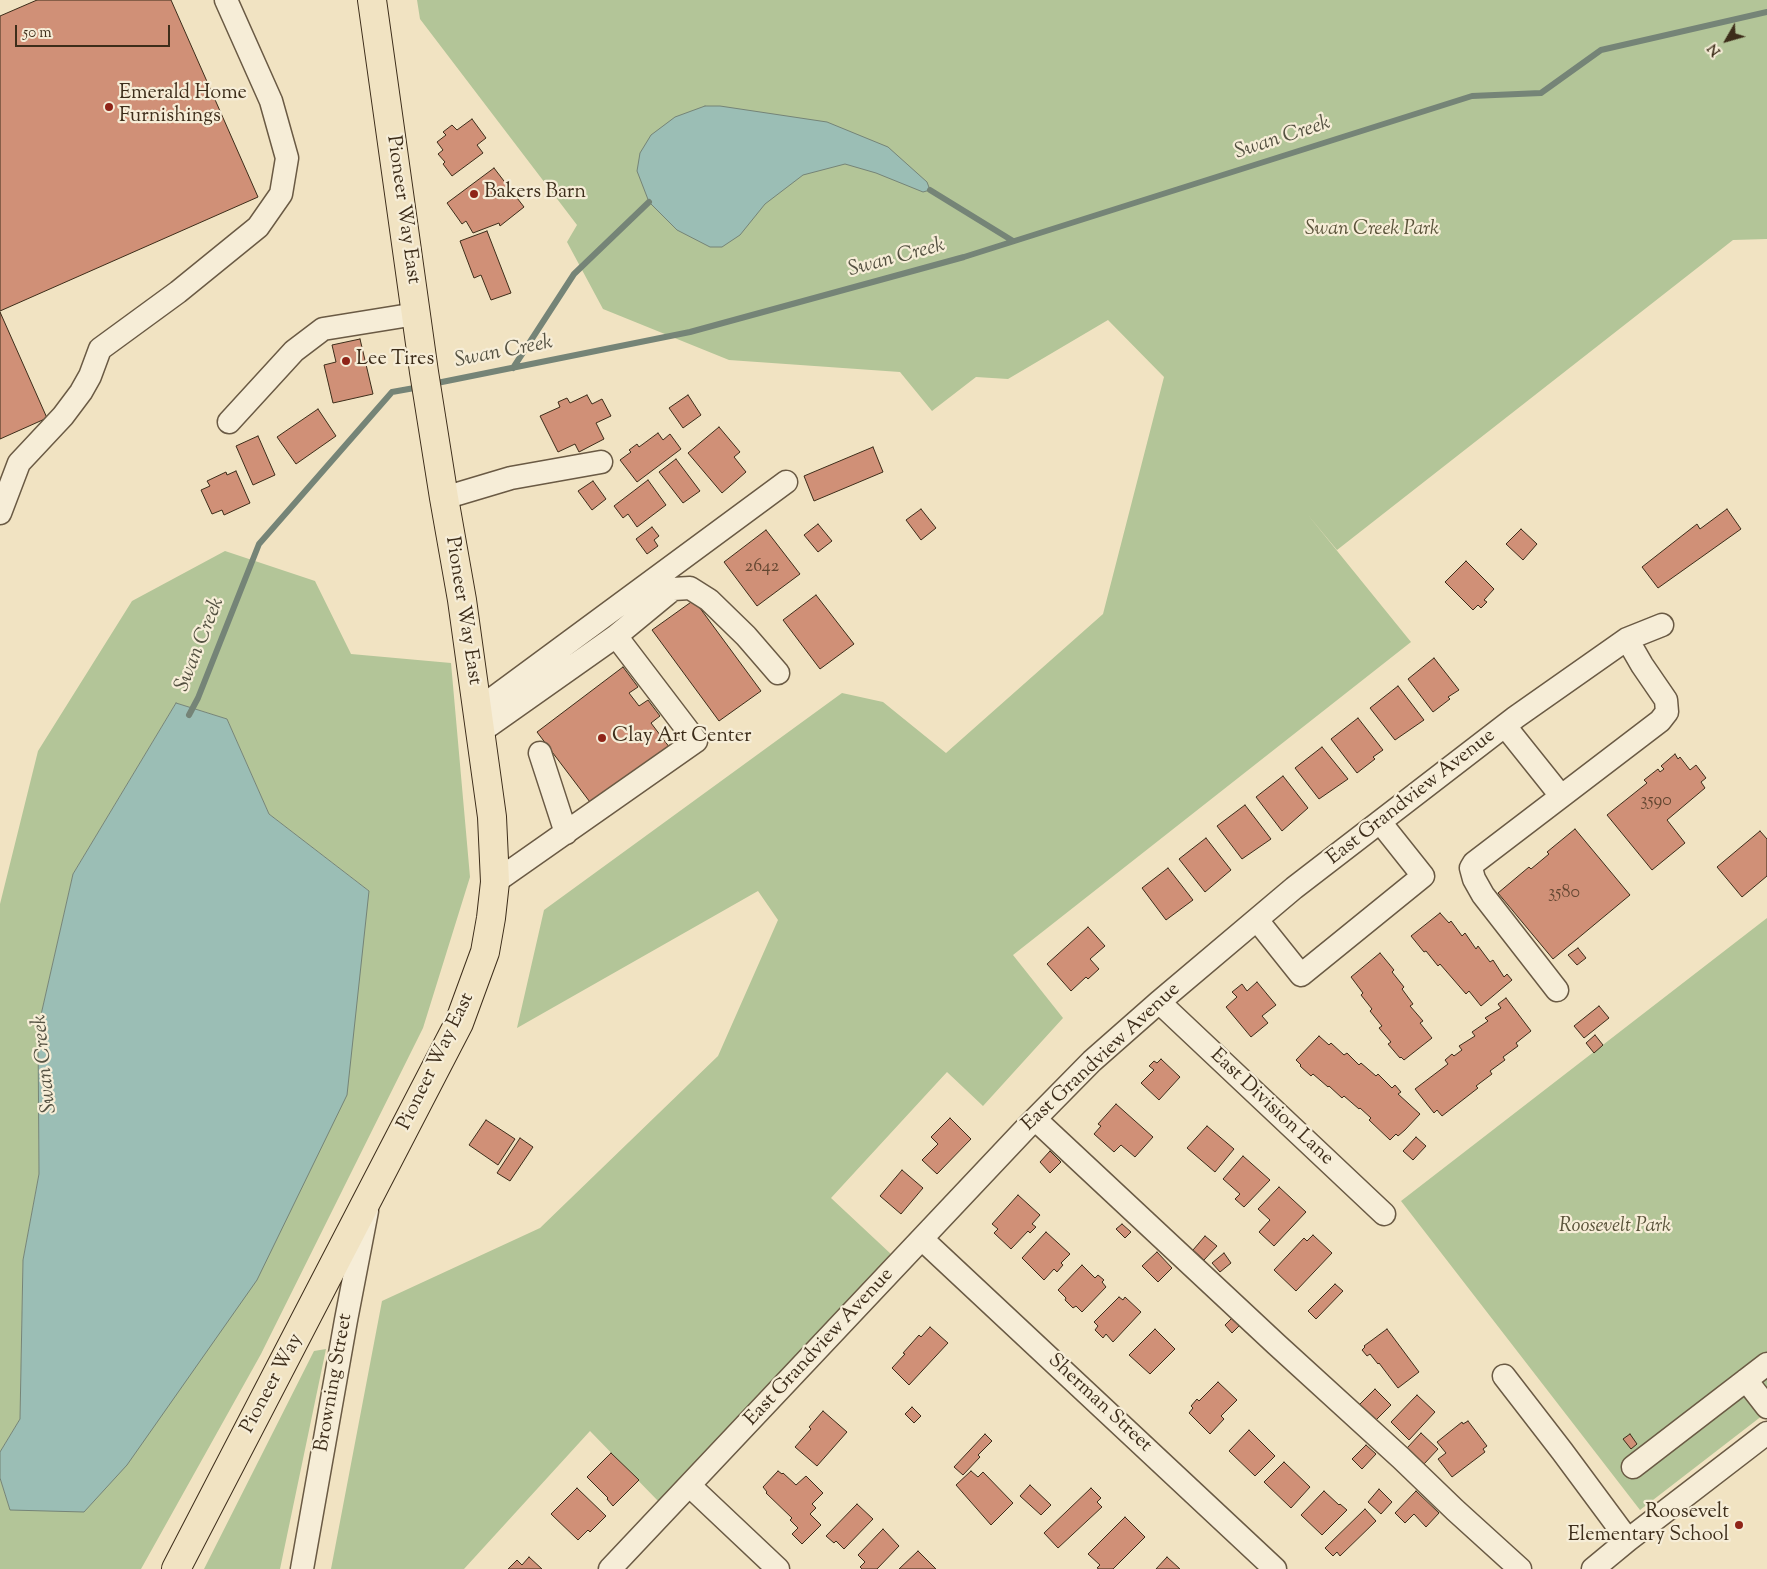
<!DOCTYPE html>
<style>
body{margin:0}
#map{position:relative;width:1767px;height:1569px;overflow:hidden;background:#f1e3c2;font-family:"Sorts Mill Goudy",serif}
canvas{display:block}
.north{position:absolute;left:1702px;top:15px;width:50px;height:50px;-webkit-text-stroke:4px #f6edd7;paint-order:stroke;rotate:232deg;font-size:14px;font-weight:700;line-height:20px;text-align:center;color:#3d2d1a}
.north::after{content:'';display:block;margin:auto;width:18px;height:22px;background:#3d2d1a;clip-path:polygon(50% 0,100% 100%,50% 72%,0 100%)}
.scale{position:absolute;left:15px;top:25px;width:155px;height:22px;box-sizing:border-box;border:2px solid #3d2d1a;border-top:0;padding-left:6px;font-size:15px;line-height:18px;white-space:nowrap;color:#3d2d1a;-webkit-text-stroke:4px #f6edd7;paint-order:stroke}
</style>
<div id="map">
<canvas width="1767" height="1569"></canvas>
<div class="north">N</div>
<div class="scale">50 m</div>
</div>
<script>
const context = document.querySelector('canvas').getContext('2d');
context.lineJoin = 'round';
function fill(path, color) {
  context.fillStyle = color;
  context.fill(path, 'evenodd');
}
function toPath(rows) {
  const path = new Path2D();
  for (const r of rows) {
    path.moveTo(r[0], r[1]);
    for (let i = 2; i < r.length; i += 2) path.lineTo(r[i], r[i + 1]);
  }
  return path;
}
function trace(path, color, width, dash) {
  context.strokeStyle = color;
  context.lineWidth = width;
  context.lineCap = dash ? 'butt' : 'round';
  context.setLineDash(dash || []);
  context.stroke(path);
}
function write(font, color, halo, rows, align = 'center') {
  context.font = font + ' "Sorts Mill Goudy",serif';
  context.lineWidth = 4.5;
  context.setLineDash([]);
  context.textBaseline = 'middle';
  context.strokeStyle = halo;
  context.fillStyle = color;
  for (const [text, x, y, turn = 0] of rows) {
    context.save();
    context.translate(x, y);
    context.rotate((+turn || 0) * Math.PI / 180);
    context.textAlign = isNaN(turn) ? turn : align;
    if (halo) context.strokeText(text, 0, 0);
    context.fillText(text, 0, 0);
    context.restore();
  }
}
fill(toPath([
 [417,0,1767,0,1767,239,1733,240,1337,550,1308,515,1411,642,1013,955,1063,1018,983,1106,947,1072,831,1198,892,1255,659,1502,590,1431,464,1569,331,1569,382,1301,540,1228,718,1056,778,920,758,891,517,1028,544,910,842,693,883,702,946,753,1103,614,1164,377,1108,320,1008,379,976,377,932,411,900,372,729,360,603,309,567,242,577,225,420,19],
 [225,551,315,581,351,654,451,663,470,877,423,1028,261,1354,141,1569,0,1569,0,1478,10,1510,369,891,269,814,227,719,176,703,73,874,38,1028,39,1174,23,1260,20,1419,0,1452,0,904,38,751,132,601],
 [1767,918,1767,1412,1640,1510,1401,1201],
 [326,1349,280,1569,204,1569,314,1351]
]), '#b3c598');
const water = toPath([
 [705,106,720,106,827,122,888,147,927,182,930,190,923,192,876,173,845,164,803,175,765,204,740,235,722,247,710,247,677,230,649,202,637,171,640,153,651,135,675,117,705,106],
 [176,703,227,719,269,814,369,891,347,1095,257,1280,127,1465,84,1512,10,1510,0,1478,0,1452,20,1419,23,1260,39,1174,38,1028,73,874,176,703]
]);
fill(water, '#9bbeb5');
trace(water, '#758477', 1);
trace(toPath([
 [930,190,1013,241],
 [513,368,574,274,649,202],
 [432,384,690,332,964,257,1472,96,1541,93,1601,50,1767,12],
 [189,715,198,698,259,544,392,392,420,387]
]), '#758477', 6);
const building = toPath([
 [37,0,171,0,258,197,0,311,0,16,37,0],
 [472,119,486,138,477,145,483,153,452,176,443,164,445,162,438,154,443,150,437,142,446,135,443,132,452,125,457,130,472,119],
 [494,168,524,207,500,226,499,223,473,233,466,221,462,224,447,203,494,168],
 [487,231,511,293,491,300,481,275,474,278,460,241,487,231],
 [0,312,47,418,0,439,0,312],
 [360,339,373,394,333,403,324,365,336,362,332,345,360,339],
 [587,395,592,404,602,399,611,416,596,423,604,439,579,452,575,444,558,452,540,416,560,407,558,402,567,398,570,403,587,395],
 [688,395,701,415,683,428,669,408,688,395],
 [318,409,336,436,296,464,277,437,318,409],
 [719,427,740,452,734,457,746,472,722,493,688,453,719,427],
 [658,433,663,440,670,434,681,449,637,482,620,460,631,452,629,450,637,444,639,447,658,433],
 [258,436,275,475,253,485,236,446,258,436],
 [873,447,883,472,814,501,804,476,873,447],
 [676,459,700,491,683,503,659,472,676,459],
 [236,471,250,503,224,515,222,510,212,514,201,490,210,486,207,481,226,472,227,475,236,471],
 [648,480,666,505,637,527,628,514,623,518,614,506,648,480],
 [593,481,606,499,592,510,578,491,593,481],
 [921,509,936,528,921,540,906,520,921,509],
 [1727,509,1741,529,1658,588,1642,567,1697,524,1700,529,1727,509],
 [818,524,832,541,818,552,804,535,818,524],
 [652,527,659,536,654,540,658,546,647,554,636,539,652,527],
 [1521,529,1537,544,1523,560,1506,544,1521,529],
 [766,530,800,574,757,606,724,562,766,530],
 [1466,561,1494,589,1484,600,1487,602,1481,608,1478,605,1473,610,1445,582,1466,561],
 [816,595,854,644,820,669,783,620,816,595],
 [694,600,761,691,719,721,652,630,694,600],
 [1434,658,1459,690,1448,697,1450,699,1433,712,1408,679,1434,658],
 [623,667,638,687,629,693,639,706,648,700,660,716,651,723,673,752,596,810,537,732,623,667],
 [1398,686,1424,720,1395,740,1370,708,1398,686],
 [1358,718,1383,750,1373,757,1375,759,1357,773,1331,739,1358,718],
 [1322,747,1348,779,1319,799,1295,768,1322,747],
 [1675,754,1678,759,1680,757,1690,770,1696,765,1706,778,1701,782,1705,788,1667,820,1685,843,1652,870,1607,815,1647,783,1644,780,1658,769,1660,772,1664,769,1661,766,1675,754],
 [1283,776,1308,808,1282,831,1256,797,1283,776],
 [1245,805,1271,839,1242,859,1217,826,1245,805],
 [1575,829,1630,895,1553,959,1498,893,1529,867,1531,869,1549,854,1547,852,1575,829],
 [1760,831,1767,839,1767,876,1742,897,1717,867,1760,831],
 [1206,838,1231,870,1205,892,1179,859,1206,838],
 [1168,868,1193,900,1166,920,1142,888,1168,868],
 [1440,913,1449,923,1451,921,1462,936,1465,933,1476,949,1478,946,1490,962,1493,960,1504,977,1507,974,1512,980,1481,1006,1469,991,1466,994,1440,964,1438,966,1426,951,1424,952,1411,936,1440,913],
 [1088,927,1105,946,1090,959,1099,969,1088,979,1086,977,1071,991,1047,964,1088,927],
 [1578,948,1586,958,1577,965,1568,955,1578,948],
 [1380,953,1394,970,1392,972,1404,987,1402,989,1413,1004,1410,1006,1423,1021,1420,1023,1432,1038,1404,1060,1401,1057,1400,1058,1388,1044,1391,1042,1379,1028,1382,1026,1370,1011,1372,1009,1361,995,1363,993,1351,977,1380,953],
 [1257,982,1276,1005,1262,1016,1268,1023,1251,1037,1226,1007,1237,997,1232,992,1242,984,1247,991,1257,982],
 [1506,998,1531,1031,1516,1043,1518,1046,1503,1057,1505,1060,1490,1071,1492,1074,1476,1086,1478,1088,1442,1116,1437,1110,1434,1113,1415,1089,1448,1064,1445,1060,1452,1054,1454,1056,1462,1050,1459,1046,1475,1036,1472,1032,1488,1021,1485,1018,1501,1008,1498,1004,1506,998],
 [1599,1006,1609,1018,1584,1038,1574,1026,1599,1006],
 [1595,1035,1603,1045,1594,1053,1586,1043,1595,1035],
 [1319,1036,1329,1045,1331,1043,1344,1055,1347,1053,1359,1065,1361,1063,1376,1076,1378,1074,1392,1088,1395,1085,1401,1092,1398,1094,1420,1114,1405,1130,1398,1136,1396,1134,1390,1140,1369,1120,1371,1118,1360,1108,1359,1109,1344,1096,1342,1098,1329,1086,1328,1087,1313,1074,1311,1076,1300,1066,1301,1065,1296,1060,1319,1036],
 [1161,1059,1180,1077,1159,1100,1141,1083,1154,1070,1149,1066,1154,1061,1157,1063,1161,1059],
 [1116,1104,1153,1137,1135,1157,1121,1145,1114,1152,1094,1134,1101,1126,1098,1124,1116,1104],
 [950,1118,971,1139,937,1174,922,1160,938,1144,931,1137,950,1118],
 [486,1120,515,1139,498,1165,469,1145,486,1120],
 [1207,1126,1234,1149,1215,1172,1187,1148,1207,1126],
 [1416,1137,1426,1146,1413,1160,1403,1151,1416,1137],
 [520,1138,533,1147,510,1181,497,1173,520,1138],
 [1050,1151,1061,1162,1050,1173,1040,1162,1050,1151],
 [1243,1156,1270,1180,1244,1207,1235,1199,1240,1194,1223,1179,1243,1156],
 [902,1170,923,1188,901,1214,880,1196,902,1170],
 [1279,1187,1306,1212,1274,1246,1259,1232,1270,1220,1258,1209,1279,1187],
 [1018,1195,1040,1215,1032,1224,1036,1227,1030,1233,1028,1231,1011,1249,994,1233,998,1229,992,1224,1018,1195],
 [1122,1224,1131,1232,1125,1238,1116,1229,1122,1224],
 [1046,1232,1070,1254,1061,1263,1063,1265,1057,1272,1054,1269,1044,1280,1022,1258,1046,1232],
 [1313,1235,1332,1253,1296,1291,1274,1270,1304,1238,1307,1241,1313,1235],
 [1205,1236,1217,1246,1204,1260,1193,1250,1205,1236],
 [1157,1252,1172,1268,1158,1282,1142,1266,1157,1252],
 [1224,1253,1231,1263,1220,1272,1212,1263,1224,1253],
 [1082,1265,1095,1278,1098,1275,1104,1280,1102,1282,1106,1287,1082,1312,1076,1306,1073,1308,1065,1300,1066,1298,1058,1290,1082,1265],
 [1335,1284,1343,1291,1316,1319,1308,1311,1335,1284],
 [1119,1297,1123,1300,1125,1297,1141,1312,1113,1342,1106,1334,1103,1338,1095,1330,1098,1326,1094,1322,1119,1297],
 [1233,1317,1240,1325,1232,1333,1225,1325,1233,1317],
 [930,1327,948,1343,909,1385,892,1368,905,1354,903,1353,919,1335,921,1337,930,1327],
 [1155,1329,1175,1349,1150,1374,1129,1355,1155,1329],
 [1387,1329,1419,1372,1398,1388,1379,1363,1378,1364,1370,1354,1367,1356,1362,1350,1365,1347,1364,1346,1387,1329],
 [1218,1382,1237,1400,1221,1416,1224,1419,1210,1434,1189,1413,1193,1408,1191,1406,1197,1399,1199,1401,1218,1382],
 [1375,1389,1391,1405,1375,1421,1359,1405,1375,1389],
 [1417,1395,1435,1412,1409,1440,1391,1422,1417,1395],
 [912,1407,921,1416,914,1423,905,1414,912,1407],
 [823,1411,847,1432,817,1466,795,1447,811,1429,809,1427,823,1411],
 [1468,1421,1487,1446,1483,1449,1485,1452,1452,1477,1438,1459,1446,1453,1437,1442,1462,1422,1463,1424,1468,1421],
 [1249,1430,1275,1456,1255,1476,1229,1451,1249,1430],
 [1421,1433,1438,1449,1424,1464,1407,1448,1421,1433],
 [985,1434,992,1441,978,1455,980,1457,963,1475,954,1467,985,1434],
 [1630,1434,1637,1444,1631,1449,1623,1439,1630,1434],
 [1366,1445,1376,1454,1362,1469,1352,1459,1366,1445],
 [611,1453,639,1480,613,1506,607,1499,608,1498,587,1477,611,1453],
 [1284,1462,1310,1487,1291,1508,1264,1482,1284,1462],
 [778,1471,782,1474,783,1473,796,1485,806,1476,823,1493,812,1504,816,1508,810,1514,821,1525,802,1544,792,1534,798,1528,790,1520,792,1518,766,1493,767,1492,763,1487,778,1471],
 [971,1471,978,1477,983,1472,1013,1503,991,1525,956,1485,971,1471],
 [1030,1485,1051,1505,1041,1515,1020,1496,1030,1485],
 [577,1488,606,1516,590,1532,588,1530,578,1540,551,1514,577,1488],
 [1091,1488,1101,1498,1097,1502,1102,1507,1058,1548,1044,1533,1091,1488],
 [1379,1489,1392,1502,1381,1514,1368,1502,1379,1489],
 [1324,1491,1339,1505,1340,1504,1347,1510,1322,1535,1301,1515,1324,1491],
 [1416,1491,1439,1513,1426,1527,1414,1514,1405,1523,1395,1513,1416,1491],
 [857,1504,873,1519,844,1549,836,1541,834,1543,826,1536,857,1504],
 [1365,1509,1376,1521,1340,1556,1337,1552,1333,1556,1325,1548,1365,1509],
 [1125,1517,1145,1537,1113,1569,1099,1569,1097,1568,1100,1565,1088,1554,1125,1517],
 [883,1529,899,1546,877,1569,862,1569,860,1567,865,1562,858,1555,883,1529],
 [918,1551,936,1569,899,1569,918,1551],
 [529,1557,542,1569,508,1569,517,1560,522,1565,529,1557],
 [1167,1557,1180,1569,1156,1569,1167,1557]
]);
fill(building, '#d09077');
trace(building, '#3d2d1a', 1);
const minor = toPath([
 [229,422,294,351,323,329,416,314],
 [444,498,511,478,601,462],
 [0,513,19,463,63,416,81,392,90,376,100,349,178,292,258,227,281,194,287,158,271,101,226,0],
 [616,636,673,589,690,588,709,600,746,636,778,673],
 [477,710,786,482],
 [1505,726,1561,796],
 [480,732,616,636,696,741,495,882],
 [540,753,566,833],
 [1257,920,1301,975,1423,876,1380,822],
 [1557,990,1483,895,1474,879,1471,868,1474,863,1660,721,1667,712,1666,700,1642,665,1627,639],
 [1159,1002,1384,1214],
 [1035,1119,1276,1344,1401,1458,1455,1510,1520,1569],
 [922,1239,1275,1569],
 [1504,1376,1562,1451,1628,1540],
 [1746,1380,1767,1407],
 [1633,1467,1767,1364],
 [690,1486,778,1569],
 [302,1569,346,1320,367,1211],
 [610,1569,1028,1126,1092,1061,1159,1002,1294,888,1516,717,1627,639,1662,625],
 [1593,1569,1628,1540,1767,1433]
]);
const major = toPath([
 [176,1569,459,1023,485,952,491,918,495,882,492,817,462,600,444,498,424,372,372,0]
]);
trace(minor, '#6a5a44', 25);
trace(major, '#3d2d1a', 30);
trace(minor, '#f6edd7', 22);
trace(major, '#f1e3c2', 28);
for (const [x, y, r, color] of [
 [109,107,5,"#8f2418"],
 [474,194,5,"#8f2418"],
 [346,361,5,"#8f2418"],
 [602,738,5,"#8f2418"],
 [1739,1525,5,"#8f2418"]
]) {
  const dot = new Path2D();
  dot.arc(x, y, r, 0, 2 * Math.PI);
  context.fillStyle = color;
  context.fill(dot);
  trace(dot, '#f6edd7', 2);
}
write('18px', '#624631', null, [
 ["2642",762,568],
 ["3590",1656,802],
 ["3580",1564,894]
]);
write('20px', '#3d2d1a', '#f6edd7', [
 ["Emerald Home",119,95],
 ["Furnishings",119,118],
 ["Bakers Barn",484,194],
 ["Lee Tires",356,361],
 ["Clay Art Center",612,738],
 ["Roosevelt",1729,1514,"right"],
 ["Elementary School",1729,1537,"right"]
], 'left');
write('20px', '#3d2d1a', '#f6edd7', [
 ["Pioneer Way East",402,210,82],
 ["Pioneer Way East",462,611,81],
 ["East Grandview Avenue",1412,798,-38],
 ["East Grandview Avenue",1102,1058,-43],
 ["Pioneer Way East",437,1062,-64],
 ["East Division Lane",1271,1108,43],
 ["East Grandview Avenue",820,1348,-47],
 ["Browning Street",335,1383,-80],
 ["Pioneer Way",273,1384,-62],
 ["Sherman Street",1099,1404,43]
]);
write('italic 20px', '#5a533a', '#f6edd7', [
 ["Swan Creek Park",1372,231],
 ["Roosevelt Park",1615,1228]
]);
write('italic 21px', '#545141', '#f6edd7', [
 ["Swan Creek",1283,139,-18],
 ["Swan Creek",897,259,-15],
 ["Swan Creek",504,353,-11],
 ["Swan Creek",201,645,-68],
 ["Swan Creek",46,1064,-96]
]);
</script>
